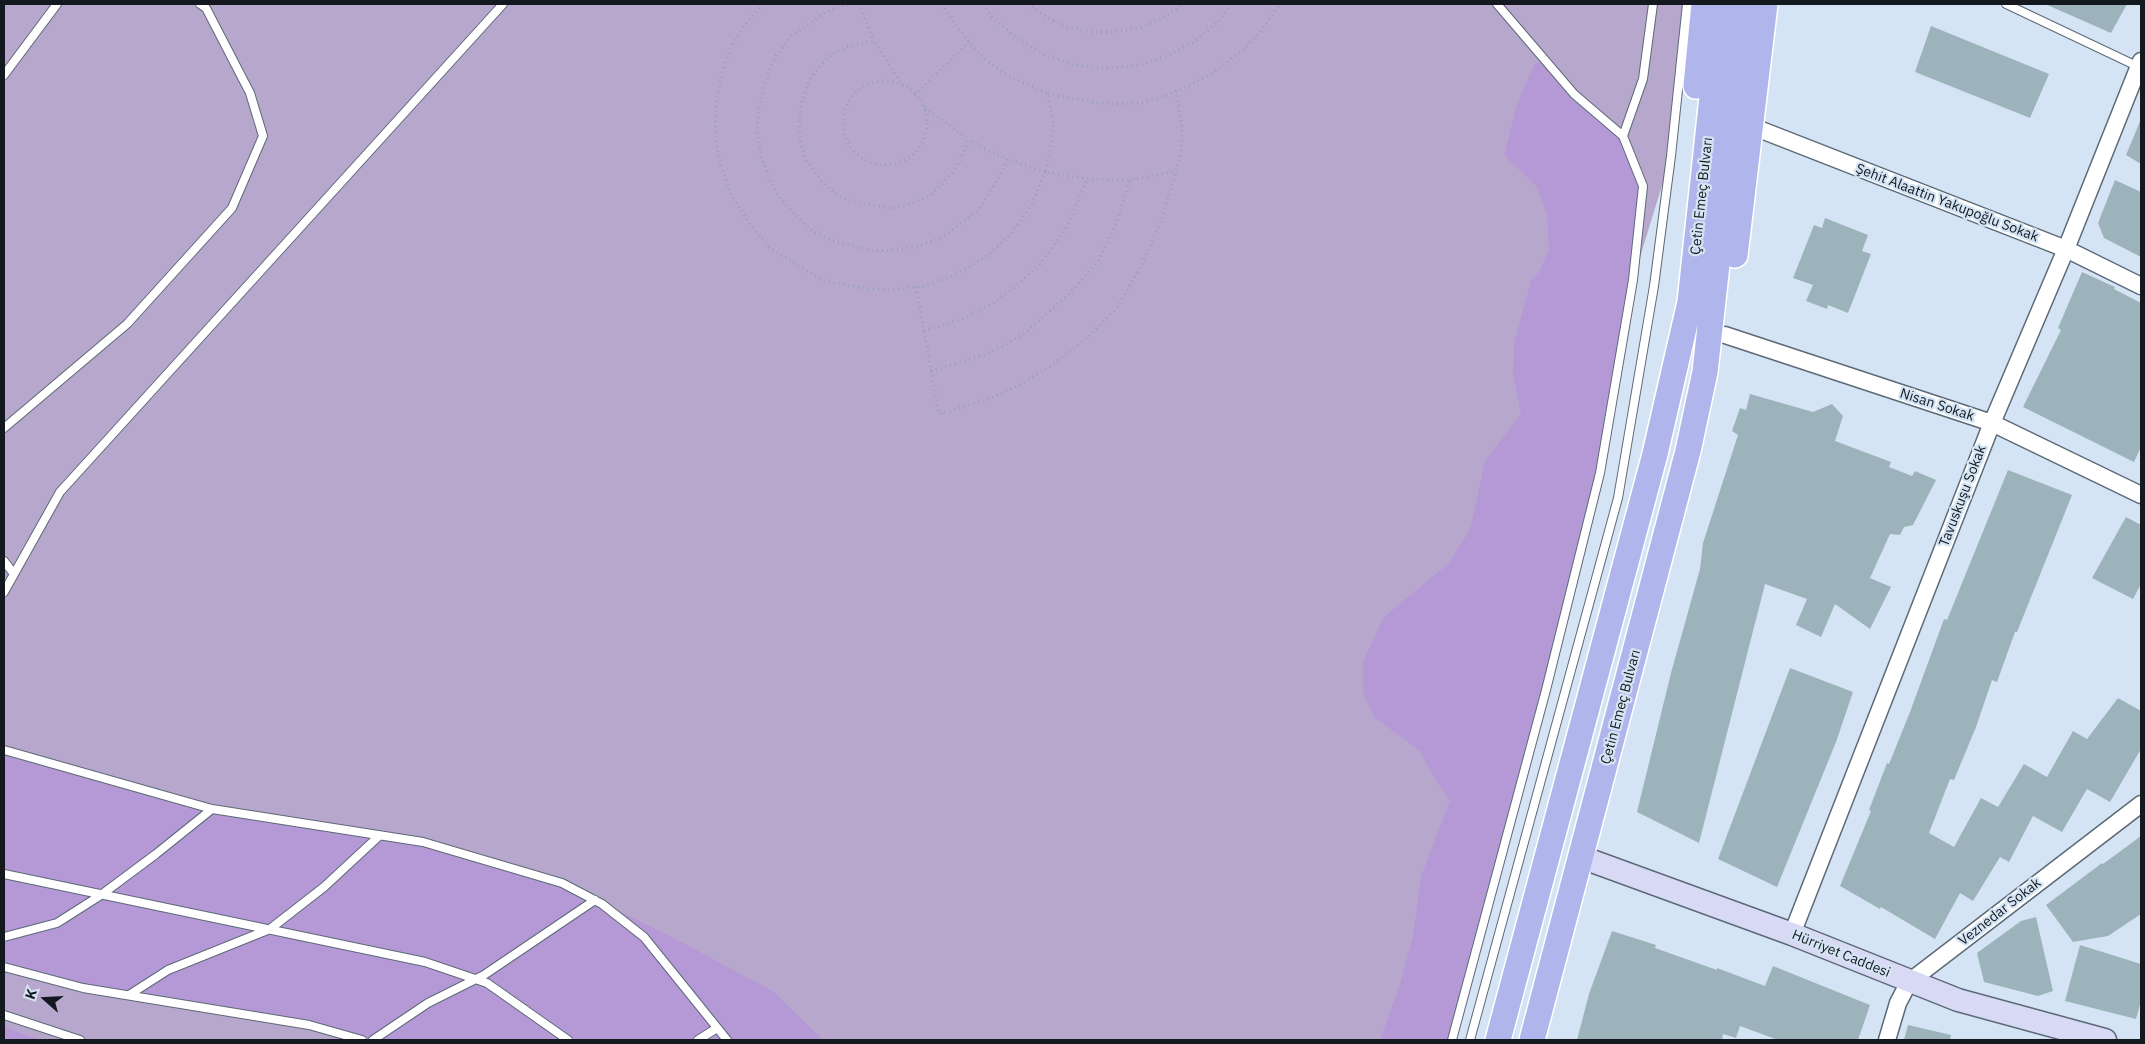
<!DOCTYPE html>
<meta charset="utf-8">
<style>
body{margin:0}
#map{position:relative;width:2145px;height:1044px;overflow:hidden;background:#d5e4f4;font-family:"IBM Plex Sans",sans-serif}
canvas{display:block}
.frame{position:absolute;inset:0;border:5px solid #13191e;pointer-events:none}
.north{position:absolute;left:20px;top:974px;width:50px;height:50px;-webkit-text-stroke:4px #d5e4f4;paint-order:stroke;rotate:289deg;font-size:14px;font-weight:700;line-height:20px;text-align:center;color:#13191e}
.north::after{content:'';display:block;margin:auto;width:18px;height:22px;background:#13191e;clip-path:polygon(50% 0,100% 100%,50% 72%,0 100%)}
</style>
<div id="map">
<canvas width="2145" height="1044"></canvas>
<div class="frame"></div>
<div class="north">K</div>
</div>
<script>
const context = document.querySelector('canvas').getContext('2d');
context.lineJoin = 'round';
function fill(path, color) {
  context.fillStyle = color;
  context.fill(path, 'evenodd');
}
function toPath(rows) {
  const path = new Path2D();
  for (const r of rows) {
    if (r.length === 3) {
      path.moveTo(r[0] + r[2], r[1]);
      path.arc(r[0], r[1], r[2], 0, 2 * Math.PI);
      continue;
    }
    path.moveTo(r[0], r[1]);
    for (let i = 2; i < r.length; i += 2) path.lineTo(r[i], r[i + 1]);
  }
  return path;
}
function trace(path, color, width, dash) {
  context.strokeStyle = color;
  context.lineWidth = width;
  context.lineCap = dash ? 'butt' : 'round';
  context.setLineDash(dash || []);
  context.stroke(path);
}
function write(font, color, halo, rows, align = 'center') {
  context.font = font + ' "IBM Plex Sans",sans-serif';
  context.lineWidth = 4.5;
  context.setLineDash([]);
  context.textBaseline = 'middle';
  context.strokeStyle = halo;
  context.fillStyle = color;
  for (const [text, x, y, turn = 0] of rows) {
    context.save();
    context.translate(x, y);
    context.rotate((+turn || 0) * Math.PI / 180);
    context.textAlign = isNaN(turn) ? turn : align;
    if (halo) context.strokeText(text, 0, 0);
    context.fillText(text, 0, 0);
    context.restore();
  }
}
fill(toPath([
 [4,4,1687,4,1671,156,1633,280,1452,1040,4,1040]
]), '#b8a7cc');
fill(toPath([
 [1544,59,1574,94,1623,136,1643,186,1633,280,1600,473,1452,1040,1380,1040,1401,981,1413,936,1421,876,1450,801,1432,774,1420,751,1374,717,1363,693,1363,661,1384,617,1448,564,1470,530,1485,461,1521,414,1513,375,1514,344,1531,280,1539,272,1549,249,1547,215,1537,187,1504,155,1518,102,1534,65],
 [4,750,212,809,423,842,562,883,672,937,774,992,823,1040,362,1040,309,1025,83,988,4,967],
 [4,1027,41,1040,4,1040]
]), '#b599d6');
fill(toPath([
 [2045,4,2127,4,2111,33],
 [1931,26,2049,74,2030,118,1915,72],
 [2141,119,2141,164,2126,155],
 [2115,180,2141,192,2141,257,2104,238,2098,223],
 [1825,218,1868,235,1862,251,1871,254,1848,313,1828,305,1827,309,1806,301,1813,285,1793,278,1814,225,1822,228],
 [2082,272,2115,287,2114,289,2141,303,2141,447,2134,462,2023,407,2061,330,2058,328],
 [1750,394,1813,412,1832,404,1843,416,1835,441,1891,462,1889,467,1912,476,1915,471,1936,480,1913,525,1904,527,1900,535,1890,534,1870,578,1891,587,1870,629,1835,604,1821,637,1796,625,1807,599,1765,584,1699,843,1637,812,1671,673,1700,569,1703,543,1738,435,1732,431,1740,408,1746,410],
 [2008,470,2072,495,2017,632,2015,632,1997,682,1992,680,1976,727,1954,780,1950,779,1929,833,1954,847,1981,798,1998,807,2024,764,2047,777,2073,731,2087,739,2118,698,2141,711,2141,749,2110,802,2087,789,2062,832,2033,816,2009,862,2000,857,1973,901,1960,893,1935,939,1881,907,1880,909,1840,886,1871,811,1869,810,1887,763,1889,764,1910,712,1944,619,1947,620],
 [2126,517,2141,525,2141,584,2133,599,2092,578],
 [1790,668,1853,692,1836,742,1777,887,1718,859],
 [2141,836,2141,914,2108,936,2073,942,2046,905,2102,863,2103,864],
 [2036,917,2053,991,2038,996,1984,982,1977,953,2021,921],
 [1612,931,1656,945,1655,948,1717,970,1717,968,1765,986,1773,966,1870,1005,1858,1040,1778,1040,1740,1026,1736,1038,1723,1034,1722,1040,1577,1040,1589,994],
 [2080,945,2141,964,2141,1001,2136,1019,2065,1001],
 [1908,1025,1951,1035,1950,1040,1904,1040]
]), '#9db3bb');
const lane = toPath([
 [2006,4,2139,67],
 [4,75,57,4],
 [1623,136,1643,79,1653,4],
 [4,428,127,324,232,208,263,136,250,93,206,8,200,4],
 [4,561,14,574],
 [4,592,60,492,503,4],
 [4,750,212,809,423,842,562,883,602,904,644,937,727,1040],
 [4,874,425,962,487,983,568,1040],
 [4,937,57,923,101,895,156,854,212,809],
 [4,967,83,988,309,1025,362,1040],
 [129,995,168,970,270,929,324,887,379,836],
 [4,1015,80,1040],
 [373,1040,428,1003,484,975,595,900],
 [698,1040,717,1028],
 [1452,1040,1546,690,1600,473,1633,280,1643,186,1623,136,1574,94,1497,4],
 [1470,1040,1618,498,1654,286,1671,156,1687,4]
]);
const street = toPath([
 [1751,126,2066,249,2141,286],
 [1725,335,1992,423,2141,495],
 [1792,934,1992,423,2066,249,2141,61],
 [1887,1040,1898,1003,1909,982,2141,804]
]);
const secondary = toPath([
 [1581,857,1792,934,1958,1000,2105,1040]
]);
const primary = toPath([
 [1696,86,1704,4],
 [1735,255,1765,4],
 [1498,1040,1655,454,1690,302,1722,4],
 [1532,1040,1688,451,1705,372,1746,4]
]);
trace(lane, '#5c6977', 10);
trace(street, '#5c6977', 19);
trace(secondary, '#5c6977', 25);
trace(primary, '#fff', 28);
trace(toPath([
 [763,4,744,26,731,47,722,72,716,103,715,137,721,166,732,196,749,223,768,246,798,266,824,281,856,287,891,290,923,286,955,275,986,257,1012,233,1032,204,1045,172,1007,159],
 [848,4,827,11,791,36,776,56,766,79,759,107,757,131,761,155,769,178,780,199,812,231,833,241,874,251,897,250,923,245,943,237,979,209,1003,170,1007,159,983,148,968,139],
 [859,4,874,41],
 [942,4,955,25,982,57,1006,75,1048,94,1054,128,1045,172,1087,179,1130,180,1176,171],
 [983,4,992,17,1016,38,1043,54,1073,65,1105,68,1136,66,1167,56,1195,41,1219,21,1232,4],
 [1028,4,1043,15,1065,26,1089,32,1113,32,1137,28,1160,20,1183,4],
 [885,123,42],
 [903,86,874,41,861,43,846,47,831,55,819,67,809,81,802,102,799,123,801,144,807,162,826,186,840,196,854,202,889,208,904,206,931,195,952,173,961,159,968,139,922,106],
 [1048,94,1092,102,1116,104,1141,103,1165,96,1191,85,1221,67,1244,49,1263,28,1280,4],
 [915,95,969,42],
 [916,287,939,414,992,398,1023,383,1051,366,1089,336,1117,308,1142,264,1162,218,1181,154,1182,127,1176,91],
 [924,331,961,319,987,307,1015,287,1040,264,1066,229,1087,179],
 [931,371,984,355,1007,344,1025,333,1069,294,1097,263,1115,227,1130,180]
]), '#95a1ae', 3, [1, 4]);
trace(lane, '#fff', 8);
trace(street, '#fff', 16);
trace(secondary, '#d8daf5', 22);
trace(primary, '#b0b6ec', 25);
write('14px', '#13191e', '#d5e4f4', [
 ["Çetin Emeç Bulvarı",1702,196,-84],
 ["Şehit Alaattin Yakupoğlu Sokak",1947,203,21],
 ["Nisan Sokak",1937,405,18],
 ["Tavuskuşu Sokak",1963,496,-69],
 ["Çetin Emeç Bulvarı",1621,707,-75],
 ["Veznedar Sokak",2000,912,-38],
 ["Hürriyet Caddesi",1841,954,22]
]);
</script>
